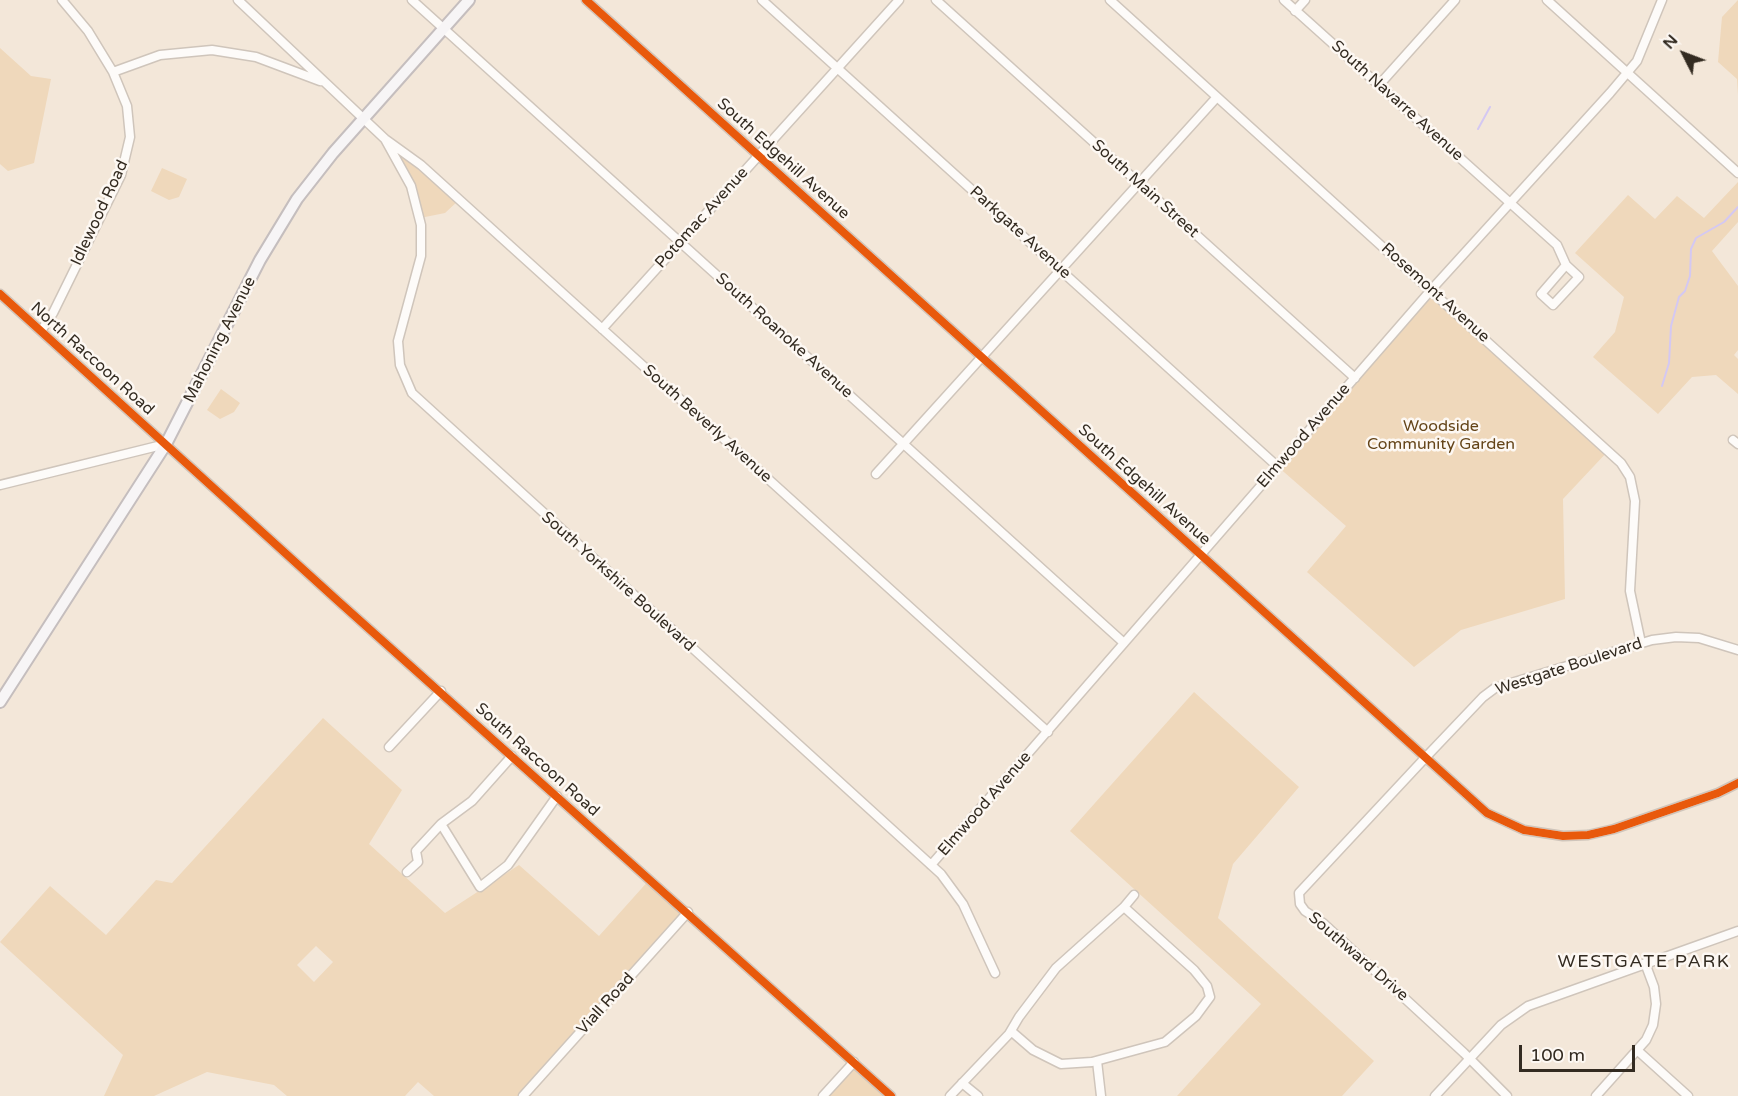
<!DOCTYPE html>
<style>
body{margin:0}
#map{position:relative;width:1738px;height:1096px;overflow:hidden;background:#f3e7d9;font-family:"Varela Round",sans-serif}
canvas{display:block}
.north{position:absolute;left:1654px;top:24px;width:60px;height:60px;-webkit-text-stroke:4px #fdf8f3;paint-order:stroke;rotate:312deg;font-size:16px;font-weight:700;line-height:24px;text-align:center;color:#332b21}
.north::after{content:'';display:block;margin:auto;width:21px;height:27px;background:#332b21;clip-path:polygon(50% 0,100% 100%,50% 72%,0 100%)}
.scale{position:absolute;left:1519px;top:1045px;width:116px;height:27px;box-sizing:border-box;border:3px solid #332b21;border-top:0;padding-left:8px;font-size:18px;line-height:21px;white-space:nowrap;color:#332b21;-webkit-text-stroke:4px #fdf8f3;paint-order:stroke}
</style>
<div id="map">
<canvas width="1738" height="1096"></canvas>
<div class="north">N</div>
<div class="scale">100 m</div>
</div>
<script>
const context = document.querySelector('canvas').getContext('2d');
context.lineJoin = 'round';
function fill(path, color) {
  context.fillStyle = color;
  context.fill(path, 'evenodd');
}
function toPath(rows) {
  const path = new Path2D();
  for (const r of rows) {
    path.moveTo(r[0], r[1]);
    for (let i = 2; i < r.length; i += 2) path.lineTo(r[i], r[i + 1]);
  }
  return path;
}
function trace(path, color, width, dash) {
  context.strokeStyle = color;
  context.lineWidth = width;
  context.lineCap = dash ? 'butt' : 'round';
  context.setLineDash(dash || []);
  context.stroke(path);
}
function write(font, color, halo, rows, align = 'center') {
  context.font = font + ' "Varela Round",sans-serif';
  context.lineWidth = 5;
  context.setLineDash([]);
  context.textBaseline = 'middle';
  context.strokeStyle = halo;
  context.fillStyle = color;
  for (const [text, x, y, turn = 0] of rows) {
    context.save();
    context.translate(x, y);
    context.rotate((+turn || 0) * Math.PI / 180);
    context.textAlign = isNaN(turn) ? turn : align;
    if (halo) context.strokeText(text, 0, 0);
    context.fillText(text, 0, 0);
    context.restore();
  }
}
fill(toPath([
 [1738,0,1738,95,1737,79,1718,62,1722,17],
 [0,48,31,76,51,79,34,163,8,171,0,164],
 [385,139,459,200,445,213,420,218],
 [162,168,187,179,179,197,169,200,151,191],
 [1738,182,1738,222,1712,251,1738,286,1738,350,1734,355,1738,359,1738,394,1716,375,1692,377,1658,414,1593,357,1615,332,1624,297,1575,253,1628,195,1655,219,1677,196,1704,218],
 [1431,290,1609,450,1563,499,1565,599,1461,630,1414,667,1307,572,1346,526,1277,466],
 [221,389,240,403,234,412,220,419,207,410],
 [1194,692,1299,787,1233,864,1218,918,1374,1061,1342,1096,1177,1096,1261,1004,1070,831],
 [323,718,402,790,369,844,445,913,519,865,599,936,650,879,688,912,523,1096,434,1096,418,1082,405,1096,287,1096,274,1085,207,1072,154,1096,104,1096,123,1055,0,942,50,886,106,935,156,880,172,883],
 [316,946,333,962,314,982,297,965],
 [854,1062,891,1096,823,1096]
]), '#efd8bb');
trace(toPath([
 [1478,129,1490,107],
 [1662,386,1669,363,1671,326,1679,297,1685,291,1690,276,1691,249,1696,238,1724,222,1738,207]
]), '#d4c8f2', 2);
const minor = toPath([
 [238,0,385,139,421,165,1048,732],
 [412,0,1124,643],
 [586,0,1487,813,1524,830,1563,836,1588,835,1614,829,1718,793,1738,783],
 [762,0,1277,466],
 [936,0,1355,378],
 [1110,0,1621,463,1630,477,1635,501,1630,591,1641,643],
 [1284,0,1557,245,1566,265,1579,277,1553,305,1541,294,1566,265],
 [1547,0,1738,173],
 [1295,11,1305,0],
 [113,72,160,55,212,50,256,57,320,81],
 [1379,85,1455,0],
 [385,139,411,186,421,225,421,256,398,341,400,365,412,393,941,874,963,904,995,973],
 [0,294,338,601,891,1096],
 [602,329,899,0],
 [41,331,53,313,121,175,130,137,127,106,113,72,88,31,62,0],
 [1733,440,1738,444],
 [876,474,1217,97],
 [0,485,166,444],
 [389,747,441,691],
 [512,756,472,801,441,824,480,887,508,865,557,796],
 [931,865,1431,290,1610,93,1637,61,1662,0],
 [407,872,418,862,416,851,441,824],
 [1124,907,1134,895],
 [1637,1050,1688,1096],
 [1097,1061,1101,1096],
 [962,1083,978,1096],
 [523,1096,688,912],
 [823,1096,854,1062],
 [950,1096,1009,1034,1019,1017,1056,968,1124,907,1194,970,1207,986,1210,997,1196,1016,1165,1042,1092,1062,1061,1064,1033,1050,1011,1031],
 [1435,1096,1501,1025,1528,1006,1738,931],
 [1507,1096,1464,1053,1323,923,1305,911,1300,904,1299,893,1425,758,1483,697,1495,688,1652,640,1676,637,1699,638,1738,650],
 [1596,1096,1646,1040,1653,1025,1656,1004,1654,987,1645,963]
]);
const major = toPath([
 [0,702,166,444,260,260,297,199,333,153,469,0]
]);
trace(minor, '#cfc5bb', 11);
trace(major, '#c5bebe', 14);
trace(minor, '#fdfbf9', 8);
trace(major, '#f7f5f6', 10);
trace(toPath([
 [586,0,1487,813,1524,830,1563,836,1588,835,1614,829,1718,793,1738,783],
 [0,294,338,601,891,1096]
]), '#e8590c', 8);
write('16px', '#332b21', '#fdf8f3', [
 ["South Navarre Avenue",1397,101,42],
 ["South Edgehill Avenue",783,159,42],
 ["South Main Street",1145,189,42],
 ["Idlewood Road",100,213,-65],
 ["Potomac Avenue",702,218,-48],
 ["Parkgate Avenue",1020,233,42],
 ["Rosemont Avenue",1435,293,42],
 ["South Roanoke Avenue",784,336,42],
 ["Mahoning Avenue",220,340,-63],
 ["North Raccoon Road",92,359,42],
 ["South Beverly Avenue",707,424,42],
 ["Elmwood Avenue",1304,436,-49],
 ["South Edgehill Avenue",1144,485,42],
 ["South Yorkshire Boulevard",618,582,42],
 ["Westgate Boulevard",1569,667,-18],
 ["South Raccoon Road",537,760,42],
 ["Elmwood Avenue",985,804,-49],
 ["Southward Drive",1358,957,41],
 ["Viall Road",606,1004,-48]
]);
write('16px', '#644418', '#fdf8f3', [
 ["Woodside",1441,427],
 ["Community Garden",1441,445]
]);
context.letterSpacing = '1.5px';
write('18px', '#332b21', '#fdf8f3', [
 ["WESTGATE PARK",1644,962]
]);
context.letterSpacing = '0px';
</script>
